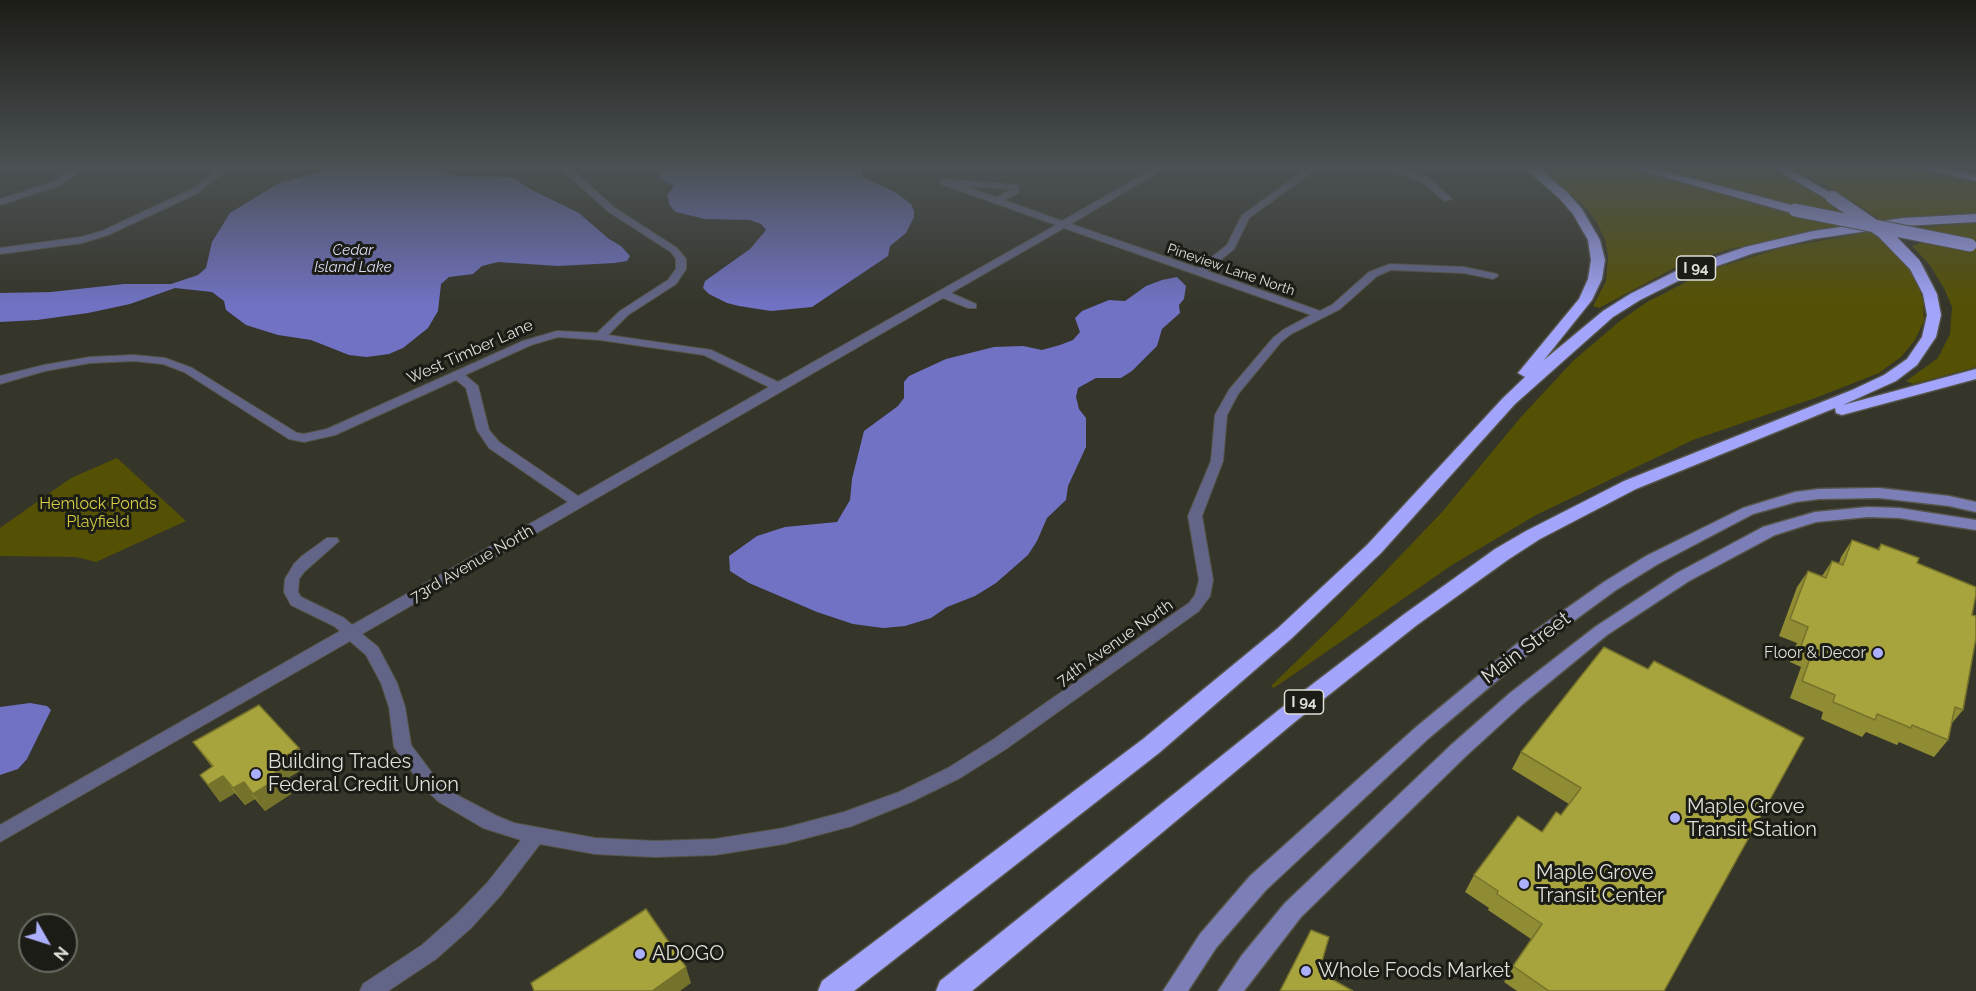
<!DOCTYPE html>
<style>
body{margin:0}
#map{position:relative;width:1976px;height:991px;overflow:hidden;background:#353529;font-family:Raleway,sans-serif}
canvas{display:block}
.north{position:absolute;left:18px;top:913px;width:60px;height:60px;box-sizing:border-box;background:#1c1c17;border:2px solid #6a6a64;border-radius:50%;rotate:129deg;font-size:16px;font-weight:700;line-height:24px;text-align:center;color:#dfdfd7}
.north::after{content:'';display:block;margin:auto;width:21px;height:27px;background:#acaffb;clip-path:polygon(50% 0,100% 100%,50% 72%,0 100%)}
</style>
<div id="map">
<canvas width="1976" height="991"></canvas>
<div class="north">N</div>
</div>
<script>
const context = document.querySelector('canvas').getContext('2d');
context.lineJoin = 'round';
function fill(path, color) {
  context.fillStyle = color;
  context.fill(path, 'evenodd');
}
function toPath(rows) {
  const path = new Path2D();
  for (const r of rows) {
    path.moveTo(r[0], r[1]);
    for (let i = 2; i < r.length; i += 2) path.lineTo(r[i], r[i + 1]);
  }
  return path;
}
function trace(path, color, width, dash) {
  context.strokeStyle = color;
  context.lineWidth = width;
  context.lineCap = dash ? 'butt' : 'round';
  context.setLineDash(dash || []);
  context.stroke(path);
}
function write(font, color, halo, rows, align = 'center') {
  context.font = font + ' Raleway,sans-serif';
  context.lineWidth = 6;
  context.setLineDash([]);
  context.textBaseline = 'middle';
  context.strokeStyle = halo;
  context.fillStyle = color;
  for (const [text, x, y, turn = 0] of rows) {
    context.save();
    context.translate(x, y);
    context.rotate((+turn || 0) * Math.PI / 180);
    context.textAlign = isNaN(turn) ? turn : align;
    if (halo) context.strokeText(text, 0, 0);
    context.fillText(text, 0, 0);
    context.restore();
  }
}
fill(toPath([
 [1539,167,1625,167,1843,222,1878,218,1829,187,1789,167,1910,167,1976,180,1976,214,1851,224,1730,249,1680,265,1599,308,1593,306,1606,281,1608,257,1605,240,1597,223,1585,207],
 [1644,167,1771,167,1812,187,1849,210,1830,213],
 [1976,223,1976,241,1926,232,1883,236,1896,250,1915,276,1923,300,1924,321,1915,340,1901,357,1879,373,1818,397,1693,440,1536,515,1452,565,1274,688,1271,686,1338,621,1443,511,1521,417,1573,361,1620,321,1647,302,1707,271,1784,247,1877,231],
 [1931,240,1976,248,1976,367,1913,384,1906,381,1938,358,1950,334,1952,307,1944,288,1929,264,1912,246],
 [117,458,186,521,96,562,76,557,0,556,0,528,71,478]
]), '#555104');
fill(toPath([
 [337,167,438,167,448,174,460,176,512,177,530,189,579,213,609,239,621,246,630,256,627,261,614,263,558,266,498,262,482,266,473,274,449,277,441,284,438,311,428,328,403,348,389,354,367,357,349,355,311,340,278,335,246,325,226,310,224,301,212,292,175,288,130,304,88,313,37,320,0,322,0,293,51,292,124,284,171,284,198,275,206,268,212,242,230,213,279,183],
 [663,167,870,167,863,169,862,177,895,192,911,204,914,211,914,217,906,233,890,246,888,256,812,307,771,311,739,306,727,303,709,294,703,288,705,281,750,249,766,230,761,224,750,220,705,219,676,212,670,206,667,195,674,186,661,179,660,173],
 [1177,277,1186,286,1184,299,1179,305,1180,313,1162,329,1157,346,1132,371,1121,378,1096,378,1078,388,1076,397,1079,409,1086,418,1086,447,1068,486,1066,500,1047,518,1037,541,1028,555,996,583,975,596,947,607,931,618,905,626,883,628,853,624,817,612,749,583,730,571,729,556,757,536,785,527,837,522,850,500,852,479,864,431,898,406,904,398,904,382,909,376,946,359,994,347,1023,346,1042,350,1060,345,1073,340,1080,332,1075,318,1082,311,1109,300,1125,301,1146,286,1162,280],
 [30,703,47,706,51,710,27,759,18,769,0,775,0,707]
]), '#7172c4');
const street = toPath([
 [76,167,87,167,59,186,0,205,0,199,53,182,76,167],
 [221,167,231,167,196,194,108,235,82,243,0,254,0,248,81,237,102,231,190,190,221,167],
 [559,167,569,167,615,208,677,248,686,259,686,269,676,284,628,315,608,335,711,350,778,382,1056,225,941,184,941,180,944,179,1018,185,1019,193,1004,200,1062,221,1156,167,1167,167,1071,224,1198,268,1227,245,1242,215,1309,167,1319,167,1249,218,1234,249,1207,271,1320,311,1332,305,1369,272,1390,264,1464,267,1497,274,1498,276,1493,279,1464,273,1391,270,1377,276,1340,309,1291,334,1281,342,1238,394,1227,415,1223,461,1202,516,1213,580,1210,596,1199,611,1006,749,960,778,911,802,852,826,784,844,715,855,655,857,595,854,540,844,501,895,471,928,436,959,388,991,360,991,363,984,422,945,457,914,487,883,521,840,483,828,439,802,423,787,394,747,389,707,381,683,366,655,350,641,0,842,0,825,340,631,334,626,291,605,284,592,285,579,294,564,302,556,327,538,337,538,339,541,304,572,299,579,298,592,301,597,344,618,352,625,568,502,489,448,477,430,466,388,456,380,335,435,304,442,289,439,184,372,163,364,134,361,90,363,45,371,0,384,0,376,44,365,90,357,134,355,165,358,192,368,297,433,304,434,327,429,523,341,557,331,597,333,620,311,668,280,676,269,676,259,671,252,609,212,559,167],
 [964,186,1011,189,1011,190,996,197,964,186],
 [1064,228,1311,315,1283,330,1273,338,1229,390,1215,415,1211,461,1188,516,1199,580,1195,595,1189,603,994,739,948,768,899,792,844,812,784,828,715,839,655,841,595,838,514,823,497,816,451,792,435,777,411,745,405,707,397,683,378,647,362,634,943,298,968,308,976,308,976,304,951,293,1064,228],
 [558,337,600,340,704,355,769,387,578,496,499,442,489,430,478,386,465,375,531,345,558,337],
 [1384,167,1397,167,1430,179,1452,199,1444,201,1424,183,1384,167]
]);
const secondary = toPath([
 [1879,488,1949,496,1976,502,1976,512,1949,506,1879,498,1819,499,1796,502,1753,514,1658,564,1616,590,1531,652,1429,738,1266,890,1216,948,1188,991,1163,991,1200,934,1250,876,1415,728,1519,642,1604,582,1646,556,1743,508,1795,492,1819,489,1879,488],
 [1868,507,1899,508,1976,520,1976,530,1899,518,1868,517,1816,522,1775,535,1689,581,1607,635,1524,703,1465,757,1301,917,1244,991,1218,991,1242,955,1285,903,1451,745,1510,693,1595,627,1677,573,1763,527,1815,512,1868,507]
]);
const highway = toPath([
 [1524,167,1537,167,1567,192,1582,209,1600,240,1605,260,1602,279,1592,300,1544,360,1603,311,1630,294,1676,271,1745,247,1813,231,1903,218,1976,214,1976,222,1903,226,1813,239,1754,253,1686,277,1640,300,1613,317,1515,404,1381,553,1292,638,1159,753,854,991,818,991,822,981,1143,739,1278,628,1367,545,1503,398,1525,377,1518,373,1579,299,1588,279,1591,260,1588,240,1573,214,1559,198,1524,167],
 [1629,167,1649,167,1799,207,1801,210,1795,214,1629,167],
 [1772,167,1786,167,1838,197,1832,201,1828,200,1772,167],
 [1913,167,1939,167,1976,175,1976,181,1913,167],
 [1915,261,1922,265,1937,294,1941,315,1936,337,1917,365,1896,381,1843,405,1976,369,1976,379,1842,415,1836,413,1835,408,1636,489,1540,539,1509,559,1417,625,1296,721,972,991,936,991,940,981,1280,709,1403,615,1495,549,1526,531,1624,481,1852,390,1884,375,1907,359,1922,337,1927,315,1923,294,1908,265,1915,261]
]);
trace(street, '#545448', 2);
trace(secondary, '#545448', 3);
trace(highway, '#545448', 3);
fill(street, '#636588');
fill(secondary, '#7c7fb7');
fill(highway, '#a2a5fb');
const highwayBridge = toPath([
 [1832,197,1883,232,1915,265],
 [1795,210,1970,245]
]);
trace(highwayBridge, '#545448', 15, []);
trace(highwayBridge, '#a2a5fb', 13);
fill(toPath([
 [1852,540,1877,550,1881,544,1917,563,1972,615,1963,710,1952,723,1948,740,1934,757,1899,742,1897,745,1866,732,1862,737,1821,719,1823,712,1790,698,1801,667,1790,662,1797,643,1779,636,1797,587,1808,571,1822,576,1832,561,1839,563,1841,557],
 [1604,647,1664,991,1517,991,1504,982,1531,939,1488,910,1489,908,1465,892,1474,875,1542,832,1561,815,1569,804,1512,769,1521,752],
 [193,742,299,748,309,765,283,781,291,794,265,811,255,799,245,805,235,793,220,802,200,775,212,767]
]), '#908c34');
fill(toPath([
 [299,748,309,765,283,781,291,794,265,811,253,794,270,766],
 [223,776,235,793,220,802,208,785],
 [244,782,255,799,245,805,233,788],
 [686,967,691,983,680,991,652,991]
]), '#75722b');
const building = toPath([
 [1852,540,1879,550,1881,544,1919,558,1917,563,1976,587,1976,594,1972,615,1976,616,1976,638,1963,710,1955,707,1948,740,1912,725,1911,728,1877,714,1875,720,1833,702,1835,695,1802,681,1813,650,1801,646,1808,627,1790,619,1808,571,1826,578,1832,561,1843,565,1852,540],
 [1604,647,1648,669,1654,661,1804,738,1664,991,1549,991,1513,966,1542,924,1497,894,1498,891,1474,875,1518,816,1542,832,1556,812,1561,815,1581,788,1521,752,1604,647],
 [259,705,299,748,270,766,280,777,253,794,244,782,233,788,223,776,208,785,200,775,213,766,193,742,259,705],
 [646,909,686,967,652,991,534,991,531,983,646,909],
 [1311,930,1329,937,1319,972,1353,991,1280,991,1311,930]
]);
fill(building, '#a7a33d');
trace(building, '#75722b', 1.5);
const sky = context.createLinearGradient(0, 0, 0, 306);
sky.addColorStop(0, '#1d1d17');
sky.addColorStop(0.55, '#4b5154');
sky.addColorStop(1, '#4b515400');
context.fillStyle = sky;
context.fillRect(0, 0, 1976, 306);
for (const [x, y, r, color] of [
 [1878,653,6,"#acaffb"],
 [256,774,6,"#acaffb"],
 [1675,818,6,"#acaffb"],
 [1524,884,6,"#acaffb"],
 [640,954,6,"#acaffb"],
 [1306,971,6,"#acaffb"]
]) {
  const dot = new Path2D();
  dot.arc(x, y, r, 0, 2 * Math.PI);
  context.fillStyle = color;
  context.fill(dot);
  trace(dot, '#1c1c17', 2);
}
write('14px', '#dfdfd7', '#1c1c17', [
 ["Pineview Lane North",1231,270,19]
]);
write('italic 15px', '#dbddf4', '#1c1c17', [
 ["Cedar",353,250],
 ["Island Lake",353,267]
]);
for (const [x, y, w] of [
 [1696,268,39],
 [1304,702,39]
]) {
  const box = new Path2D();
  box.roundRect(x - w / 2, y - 12, w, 24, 4.5);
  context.fillStyle = '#1c1c17';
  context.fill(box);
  trace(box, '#dfdfd7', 1.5);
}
write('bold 15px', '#dfdfd7', null, [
 ["I 94",1696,268],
 ["I 94",1304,702]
]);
write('16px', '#dfdfd7', '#1c1c17', [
 ["West Timber Lane",470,352,-24],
 ["73rd Avenue North",472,564,-30],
 ["74th Avenue North",1115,643,-35]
]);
write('16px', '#d3cc44', '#1c1c17', [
 ["Hemlock Ponds",98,504],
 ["Playfield",98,522]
]);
write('16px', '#dfdfd7', '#1c1c17', [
 ["Floor & Decor",1866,653]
], 'right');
write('20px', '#dfdfd7', '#1c1c17', [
 ["Main Street",1526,648,-37]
]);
write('20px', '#dfdfd7', '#1c1c17', [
 ["Building Trades",268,762],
 ["Federal Credit Union",268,785],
 ["Maple Grove",1687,807],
 ["Transit Station",1687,830],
 ["Maple Grove",1536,873],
 ["Transit Center",1536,896],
 ["ADOGO",652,954],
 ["Whole Foods Market",1318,971]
], 'left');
</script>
